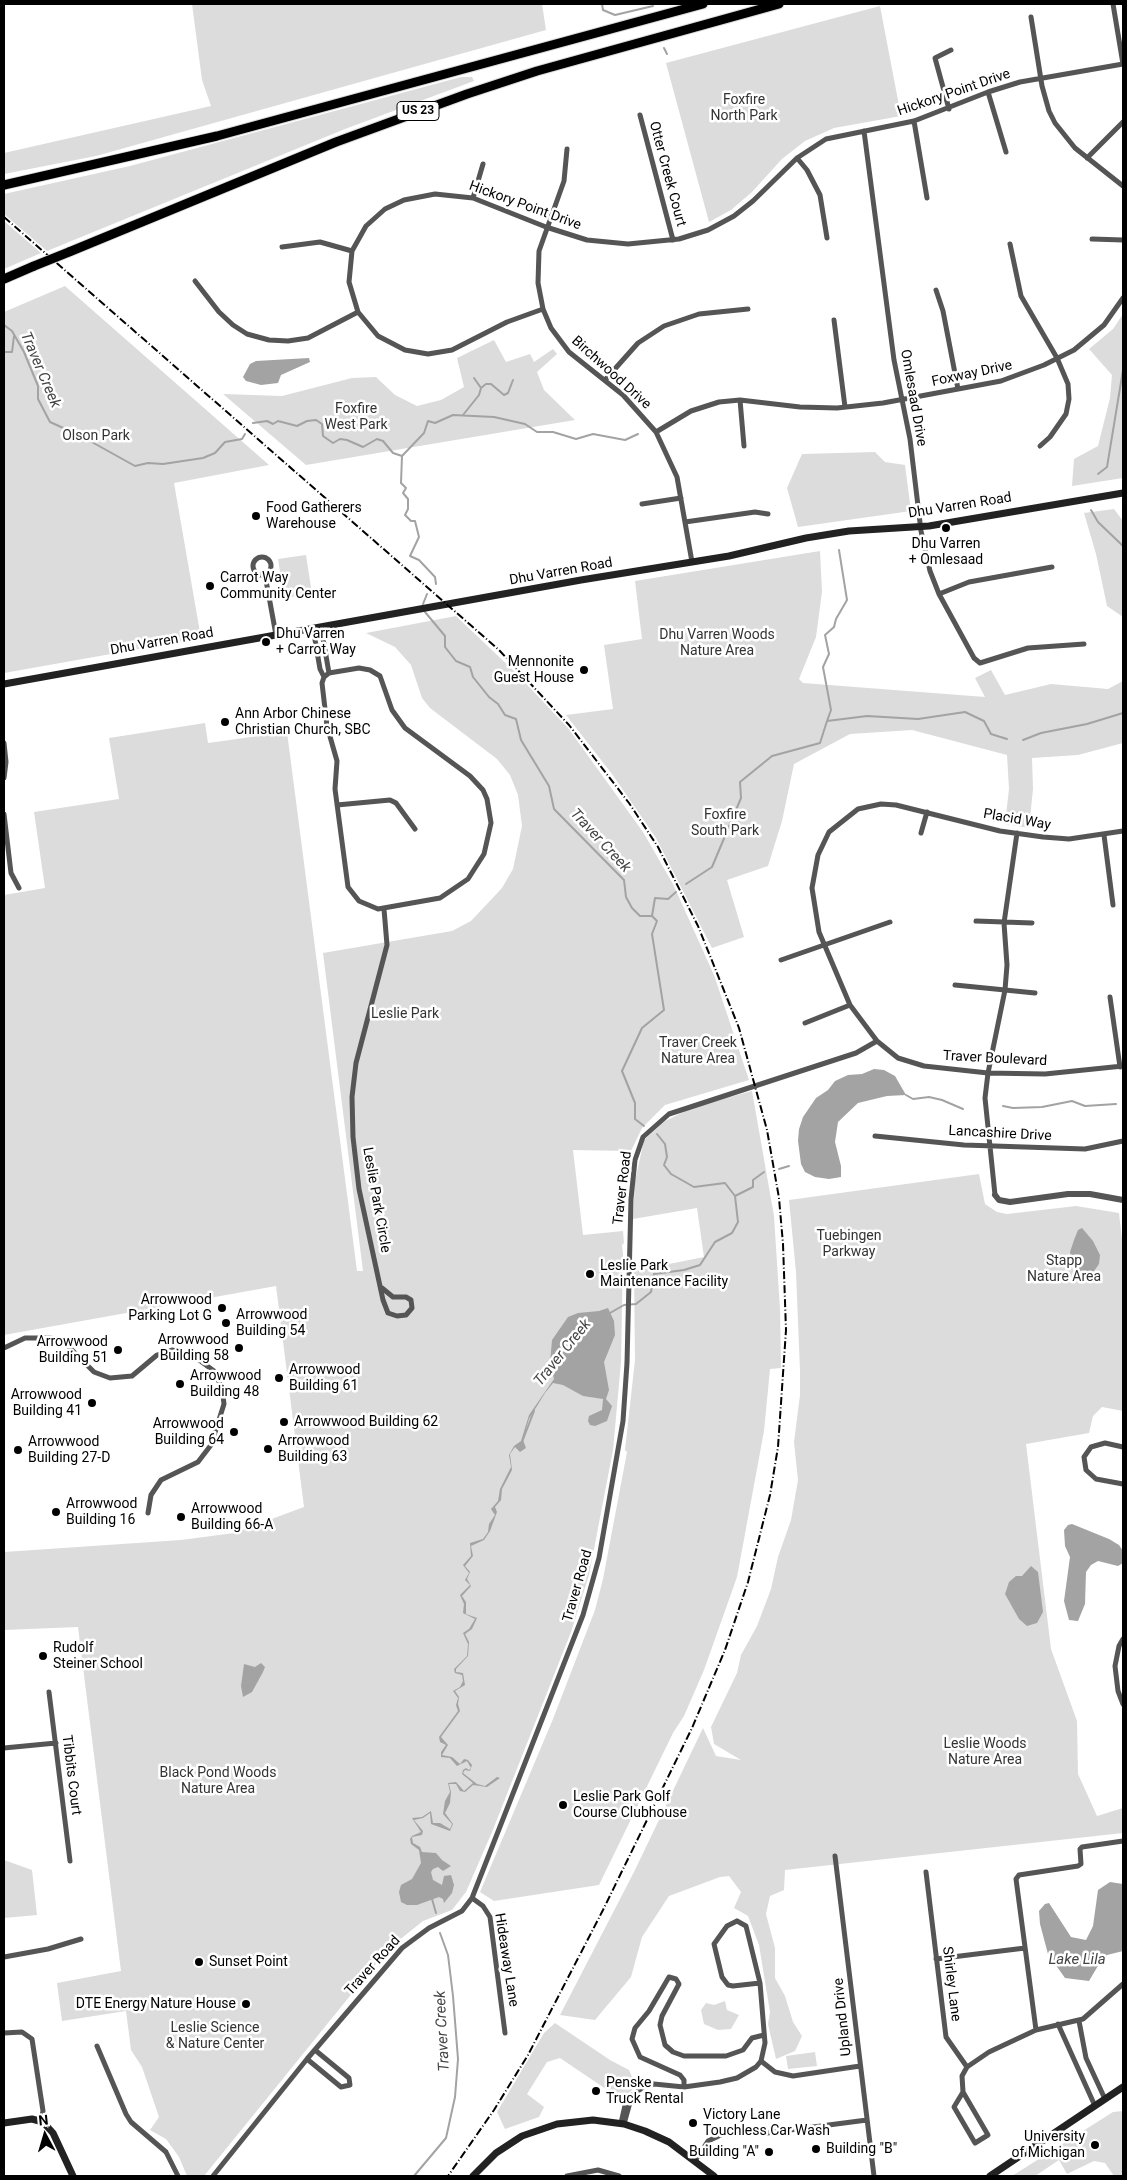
<!DOCTYPE html>
<style>
body{margin:0}
#map{position:relative;width:1127px;height:2180px;overflow:hidden;background:#fff;font-family:Roboto,sans-serif}
canvas{display:block}
.frame{position:absolute;inset:0;border:5px solid #000;pointer-events:none}
.north{position:absolute;left:20px;top:2110px;width:50px;height:50px;-webkit-text-stroke:4px #fff;paint-order:stroke;rotate:354deg;font-size:14px;font-weight:700;line-height:20px;text-align:center;color:#000}
.north::after{content:'';display:block;margin:auto;width:18px;height:22px;background:#000;clip-path:polygon(50% 0,100% 100%,50% 72%,0 100%)}
</style>
<div id="map">
<canvas width="1127" height="2180"></canvas>
<div class="frame"></div>
<div class="north">N</div>
</div>
<script>
const context = document.querySelector('canvas').getContext('2d');
context.lineJoin = 'round';
function fill(path, color) {
  context.fillStyle = color;
  context.fill(path, 'evenodd');
}
function toPath(rows) {
  const path = new Path2D();
  for (const r of rows) {
    if (r.length === 3) {
      path.moveTo(r[0] + r[2], r[1]);
      path.arc(r[0], r[1], r[2], 0, 2 * Math.PI);
      continue;
    }
    path.moveTo(r[0], r[1]);
    for (let i = 2; i < r.length; i += 2) path.lineTo(r[i], r[i + 1]);
  }
  return path;
}
function trace(path, color, width, dash) {
  context.strokeStyle = color;
  context.lineWidth = width;
  context.lineCap = dash ? 'butt' : 'round';
  context.setLineDash(dash || []);
  context.stroke(path);
}
function write(font, color, halo, rows, align = 'center') {
  context.font = font + ' Roboto,sans-serif';
  context.lineWidth = 5;
  context.setLineDash([]);
  context.textBaseline = 'middle';
  context.strokeStyle = halo;
  context.fillStyle = color;
  for (const [text, x, y, turn = 0] of rows) {
    context.save();
    context.translate(x, y);
    context.rotate((+turn || 0) * Math.PI / 180);
    context.textAlign = isNaN(turn) ? turn : align;
    if (halo) context.strokeText(text, 0, 0);
    context.fillText(text, 0, 0);
    context.restore();
  }
}
fill(toPath([
 [192,4,542,4,546,30,96,156,4,174,4,153,211,106,202,80],
 [880,6,901,116,834,128,805,141,782,159,752,192,731,210,709,222,666,63],
 [461,77,472,77,474,81,345,129,47,251,4,214,4,194,130,166],
 [4,221,41,253,4,269],
 [65,286,269,465,174,483,201,638,4,673,4,312],
 [1123,314,1123,478,1072,486,1074,459,1098,446,1110,398,1112,375,1089,349,1113,329],
 [494,340,506,362,530,354,534,362,553,349,557,354,537,372,544,390,575,420,306,465,223,394,282,396,352,378,376,377,395,395,417,406,441,400,464,387,457,358],
 [875,452,885,462,905,465,911,511,798,527,787,488,802,454],
 [1114,509,1123,521,1123,617,1107,606,1096,554,1084,513],
 [820,551,822,592,816,637,799,679,803,683,985,697,975,678,991,670,1005,695,1051,684,1108,689,1123,681,1123,743,1078,755,1032,758,1033,789,1029,828,1005,824,1009,789,1007,755,912,730,850,734,794,764,782,821,768,866,727,880,744,937,712,948,656,838,612,774,566,715,613,709,604,645,642,639,635,581],
 [306,555,312,594,284,598,278,559],
 [456,616,515,672,568,728,643,832,673,884,714,975,749,1080,665,1105,642,1128,631,1151,573,1150,583,1235,623,1231,624,1243,622,1245,623,1254,621,1362,613,1450,589,1575,571,1632,492,1832,466,1892,452,1910,423,1921,388,1949,204,2176,187,2176,179,2157,166,2139,150,2130,159,2117,142,2067,131,2050,126,2011,62,2021,57,1983,121,1971,78,1627,4,1630,4,1552,181,1540,234,1533,304,1507,276,1286,4,1335,4,895,45,888,34,812,119,799,109,738,205,723,208,743,287,732,357,1271,363,1271,323,953,452,931,471,921,502,888,513,869,522,826,518,795,510,775,497,759,430,708,422,698,411,665,395,647,366,633],
 [752,1091,774,1216,780,1309,781,1368,770,1369,764,1431,737,1577,704,1670,684,1716,673,1733,599,1885,494,1901,480,1892,553,1719,595,1610,603,1579,627,1452,625,1450,635,1360,634,1271,704,1257,697,1208,633,1219,635,1181,644,1140,665,1121,694,1107],
 [979,1174,985,1204,997,1212,1007,1214,1076,1206,1119,1213,1123,1249,1123,1411,1102,1407,1093,1416,1089,1433,1026,1444,1051,1649,1077,1721,1078,1774,1097,1816,1123,1808,1123,1833,785,1870,784,1890,770,1896,766,1914,775,1948,775,1978,785,1996,793,2022,802,2036,795,2051,776,2059,768,2024,770,2012,759,1945,748,1916,734,1908,741,1892,729,1876,720,1877,669,1896,642,1937,631,1977,595,2020,560,2015,634,1872,703,1728,716,1756,741,1760,714,1744,711,1727,737,1673,741,1655,757,1626,771,1589,778,1557,791,1520,798,1480,794,1442,800,1395,800,1371,796,1272,789,1200],
 [4,1860,32,1870,37,1915,4,1918],
 [725,2001,727,2010,739,2015,731,2029,718,2030,704,2024,701,2010,706,2003,714,2005],
 [555,2023,610,2060,629,2070,636,2086,622,2100,560,2058,547,2062,527,2094,544,2107,539,2117,505,2129,497,2112,544,2033],
 [815,2052,817,2066,788,2069,786,2056],
 [1123,2111,1123,2176,1114,2176,1105,2163,1094,2161,1067,2174,1059,2160,1035,2176,1012,2176,1113,2112]
]), '#dcdcdc');
fill(toPath([
 [309,358,310,362,281,375,278,383,261,385,246,381,243,377,250,364,256,361],
 [874,1069,884,1070,895,1076,906,1095,887,1096,858,1103,838,1122,835,1142,841,1166,841,1177,829,1179,815,1177,805,1172,801,1164,798,1141,799,1129,803,1117,816,1098,828,1090,835,1081,848,1075,862,1074],
 [1082,1228,1093,1241,1100,1255,1099,1264,1094,1271,1089,1274,1076,1270,1072,1262,1070,1252,1074,1240,1078,1230],
 [608,1308,614,1321,615,1335,604,1362,609,1390,606,1399,612,1406,607,1421,595,1426,590,1425,588,1421,589,1416,602,1410,603,1399,583,1396,563,1385,553,1383,545,1393,529,1419,523,1440,526,1448,520,1452,515,1447,510,1454,512,1470,502,1489,501,1500,495,1507,497,1512,490,1531,484,1540,471,1546,473,1556,465,1566,470,1572,467,1579,471,1586,462,1596,466,1602,466,1614,477,1618,472,1629,465,1634,469,1642,468,1656,456,1669,456,1672,463,1673,465,1685,455,1691,459,1697,458,1704,460,1711,441,1737,448,1745,442,1755,452,1757,460,1764,464,1759,468,1760,472,1765,470,1771,465,1770,463,1773,477,1784,485,1786,497,1777,500,1778,487,1787,473,1785,465,1792,460,1791,456,1784,449,1784,451,1792,450,1803,445,1813,453,1824,450,1831,431,1824,430,1813,423,1818,414,1820,423,1831,422,1835,412,1837,413,1843,420,1847,422,1852,436,1853,442,1860,451,1866,443,1871,438,1867,433,1869,431,1872,433,1880,442,1885,444,1876,451,1875,454,1885,452,1893,444,1903,443,1899,439,1897,417,1905,407,1905,401,1902,399,1892,401,1885,412,1879,421,1863,419,1850,411,1844,410,1839,412,1836,421,1832,412,1818,422,1817,431,1811,433,1823,440,1823,450,1829,452,1824,443,1814,445,1801,450,1792,448,1783,456,1782,464,1791,473,1783,462,1774,463,1770,466,1768,469,1770,471,1768,467,1761,457,1766,450,1758,441,1757,441,1752,446,1745,440,1742,439,1737,458,1711,456,1705,458,1698,453,1691,460,1687,463,1681,462,1675,455,1673,454,1669,467,1656,468,1644,463,1633,469,1629,475,1619,463,1613,464,1604,460,1595,470,1585,465,1580,469,1573,463,1565,471,1556,470,1543,483,1539,488,1532,489,1524,495,1515,491,1509,498,1501,500,1489,511,1467,509,1455,514,1446,521,1441,529,1415,554,1379,550,1363,552,1340,568,1317,578,1313,599,1311],
 [1072,1524,1109,1539,1119,1545,1123,1551,1123,1563,1118,1566,1098,1561,1091,1565,1086,1572,1085,1604,1078,1621,1069,1620,1064,1601,1070,1557,1065,1546,1064,1530,1068,1525],
 [1031,1566,1038,1572,1043,1612,1037,1623,1027,1626,1019,1619,1005,1594,1009,1582,1016,1576,1022,1576],
 [261,1663,265,1667,263,1672,252,1692,243,1697,241,1686,244,1664,255,1667],
 [1110,1882,1123,1884,1123,1951,1107,1955,1102,1959,1089,1981,1065,1978,1048,1954,1040,1924,1039,1911,1045,1904,1049,1903,1071,1937,1086,1940,1093,1926,1098,1890]
]), '#a3a3a3');
trace(toPath([
 [602,4,603,10,615,15,653,6],
 [664,48,667,54],
 [4,325,12,331,24,352,38,386,38,399,50,422,81,436,135,466,148,463,163,464,203,458,215,453,225,442,242,439,245,434],
 [4,352,12,352,14,336],
 [481,388,486,384,491,384,504,395,508,393,513,380],
 [463,415,479,395,481,388,474,378],
 [253,423,267,421,273,424,278,421,297,426,307,421,316,420,322,424,323,436,333,443,340,439,347,440,363,447,377,439,383,441,393,453,402,456,401,483,406,488,403,493,408,499,408,509,405,515,411,521,415,521,419,537,410,556,419,560,435,577,436,584],
 [402,456,424,433,428,421,435,423,453,415,494,417,525,424,537,432,553,432,576,439,593,434,625,440,638,434],
 [1098,474,1107,467,1123,370],
 [1091,510,1098,522,1123,546],
 [423,604,427,594],
 [425,612,445,636,445,647,456,661,470,667,473,677,489,697,498,704,505,715,516,719,521,740,549,786,554,809,624,880,626,897,632,908,640,916,652,916,657,921,652,934,664,1010,642,1028,622,1071,635,1103,635,1119,644,1126],
 [827,721,831,710,823,667,829,654,825,635,834,627,836,619,847,600,839,550],
 [1023,740,1041,733,1087,724,1123,713],
 [686,884,712,867,741,798,740,782,772,756,820,743,827,721,867,716,918,719,965,712,984,721,991,734,1007,739],
 [652,916,655,898,668,899,676,892],
 [906,1095,913,1099,929,1097,942,1100,963,1109],
 [1003,1106,1013,1108,1042,1107,1072,1101,1085,1106,1116,1104],
 [779,1169,789,1166],
 [735,1196,753,1187,753,1180,764,1172],
 [610,1313,624,1305,636,1304,651,1292,654,1274,684,1270,700,1265,715,1242,732,1233,738,1222,735,1196,725,1183,694,1187,671,1174,664,1165,667,1157,665,1144,657,1134],
 [522,1442,534,1411],
 [432,1899,436,1913],
 [414,2176,446,2138,455,2097,458,2059,453,1996,448,1955,440,1933]
]), '#a3a3a3', 2);
const motorway = toPath([
 [4,185,217,136,703,4],
 [69,252,336,142,467,94,537,71,779,4],
 [4,279,34,266]
]);
trace(motorway, '#dbdbdb', 11);
trace(toPath([
 [1113,4,1123,64],
 [1031,17,1042,86,1049,111,1055,123,1075,148,1123,186],
 [988,92,1006,152],
 [949,109,935,58,951,50],
 [640,115,673,240],
 [914,121,927,198],
 [864,131,894,360,910,439,921,531,930,571,939,594,974,658,980,663,1028,648,1084,644],
 [567,149,564,181,539,251,538,283,543,309,551,328,569,352,623,395,656,432,677,477,692,562],
 [797,158,807,170,820,195,827,238],
 [1087,158,1123,122],
 [473,198,483,164],
 [1092,239,1123,240],
 [1010,244,1021,296,1057,358,1068,384,1069,399,1066,414,1050,437,1040,446],
 [282,247,320,242,352,251],
 [195,281,219,312,233,325,247,334,269,340,288,341,308,338,358,312],
 [936,290,943,311,958,389],
 [543,309,507,322,452,350,428,354,405,350,378,336,358,312,349,282,352,251,366,226,385,209,404,200,435,194,473,198,546,227,587,240,628,244,679,239,708,230,734,216,753,201,797,158,826,139,914,121,988,92,1020,82,1123,64],
 [834,320,845,407],
 [605,380,638,343,664,326,699,314,748,309],
 [740,400,744,446],
 [656,432,691,411,719,402,740,400,800,407,837,408,883,403,1001,381,1044,365,1074,350,1104,325,1123,298],
 [642,504,681,498],
 [685,522,755,512,768,514],
 [262,566,9],
 [265,575,276,635],
 [939,594,969,582,1052,567],
 [321,627,329,673],
 [313,628,320,669,324,677],
 [359,668,370,670,380,676,392,710,405,728,470,776,483,790,487,799,491,823,484,854,468,879,440,898,378,909,359,901,348,887,335,789,337,761,327,726,322,683,324,677,329,673,359,668],
 [4,743,6,762,4,778],
 [337,805,390,800,396,803,415,829],
 [4,814,11,873,19,888],
 [1123,831,1069,839,1043,837,1000,831,896,805,881,804,858,809,829,832,818,855,812,888,819,932,850,1005,877,1041,898,1058,924,1066,988,1073,1045,1074,1123,1066],
 [921,833,927,812],
 [1104,835,1113,905],
 [976,921,1032,923],
 [781,960,890,922],
 [955,985,1035,993],
 [1110,997,1120,1067],
 [805,1023,850,1005],
 [875,1136,964,1145,1085,1149,1123,1141],
 [995,1195,985,1098,988,1073,1005,990,1007,965,1004,923,1017,833],
 [382,1288,393,1297,406,1297,411,1300,412,1308,406,1315,397,1316,388,1313,383,1300,359,1189,353,1137,352,1097,356,1063,387,945,384,909],
 [4,1348,25,1338,51,1338,68,1346,94,1372,110,1378,132,1376,157,1355,172,1350,191,1354,214,1371,222,1388,224,1404,211,1445,198,1462,161,1480,151,1495,148,1513],
 [1123,1447,1105,1443,1091,1447,1084,1457,1086,1470,1096,1479,1123,1484],
 [1123,1639,1119,1646,1115,1666,1118,1691,1123,1704],
 [49,1692,70,1861],
 [4,1748,56,1743],
 [835,1856,874,2176],
 [926,1872,946,2037,967,2067,962,2076,963,2092,988,2135,975,2143,954,2107,963,2092],
 [472,1898,483,1906,490,1917,505,2033],
 [737,1921,746,1926,760,1983,733,1986,728,1985,722,1977,714,1944,727,1926,737,1921],
 [4,1957,48,1949,81,1939],
 [936,1959,1025,1948],
 [1079,2021,1086,2058,1105,2099],
 [1058,2024,1095,2106],
 [1036,2030,1016,1879,1019,1875,1078,1866,1081,1864,1080,1849,1082,1847,1123,1841],
 [4,2033,22,2032,32,2039,43,2111,41,2120],
 [97,2046,126,2114,131,2122,166,2152,178,2176],
 [307,2059,341,2087,350,2085,349,2078,315,2050],
 [761,2061,775,2072,793,2076,860,2066],
 [967,2067,989,2052,1036,2030,1083,2019,1123,1984],
 [684,2087,684,2080,680,2075,640,2057,632,2039,635,2028,649,2011,669,1977,676,1979,679,1984,662,2016,660,2025,665,2045,673,2052,684,2056,726,2056,743,2050,752,2038,764,2035],
 [621,2123,626,2101,643,2087,654,2084,684,2087,720,2082,737,2078,756,2067,761,2061,765,2043,760,1983],
 [624,2124,632,2095],
 [695,2161,708,2141,723,2134,754,2131,767,2133,867,2120],
 [213,2176,307,2059,402,1948,429,1928,462,1911,472,1898,583,1615,599,1558,623,1421,627,1363,631,1199,635,1160,643,1137,669,1114,856,1053,877,1041],
 [567,2176,598,2170,619,2176]
]), '#555', 5);
trace(toPath([
 [995,1195,999,1200,1010,1202,1068,1194,1090,1194,1123,1200]
]), '#555', 6);
trace(toPath([
 [4,684,581,580,729,556,806,538,849,531,929,526,1123,493],
 [4,2123,32,2119,43,2122,53,2133,73,2176],
 [473,2176,496,2153,522,2136,557,2124,593,2120,624,2124,645,2131,669,2142,714,2176],
 [990,2176,1123,2087]
]), '#222', 7);
trace(motorway, '#000', 9);
trace(toPath([
 [4,217,499,650,569,725,629,803,658,847,698,926,739,1028,767,1130,779,1198,783,1244,786,1330,778,1447,770,1495,748,1582,725,1650,692,1728,603,1910,528,2055,494,2110,448,2176]
]), '#000', 2, [8, 2.5, 1, 2.5]);
const motorwayBridge = toPath([
 [34,266,69,252]
]);
trace(motorwayBridge, '#dbdbdb', 11, []);
trace(motorwayBridge, '#000', 9);
for (const [x, y, r, color] of [
 [256,516,5,"#000"],
 [946,528,5,"#000"],
 [210,586,5,"#000"],
 [266,642,5,"#000"],
 [584,670,5,"#000"],
 [225,722,5,"#000"],
 [590,1274,5,"#000"],
 [222,1308,5,"#000"],
 [226,1323,5,"#000"],
 [239,1348,5,"#000"],
 [118,1350,5,"#000"],
 [279,1378,5,"#000"],
 [180,1384,5,"#000"],
 [92,1403,5,"#000"],
 [284,1422,5,"#000"],
 [234,1432,5,"#000"],
 [268,1449,5,"#000"],
 [18,1450,5,"#000"],
 [56,1512,5,"#000"],
 [181,1517,5,"#000"],
 [43,1656,5,"#000"],
 [563,1805,5,"#000"],
 [199,1962,5,"#000"],
 [246,2004,5,"#000"],
 [596,2091,5,"#000"],
 [693,2123,5,"#000"],
 [1095,2145,5,"#000"],
 [816,2149,5,"#000"],
 [769,2152,5,"#000"]
]) {
  const dot = new Path2D();
  dot.arc(x, y, r, 0, 2 * Math.PI);
  context.fillStyle = color;
  context.fill(dot);
  trace(dot, '#fff', 2);
}
for (const [x, y, w] of [
 [418,111,42]
]) {
  const box = new Path2D();
  box.roundRect(x - w / 2, y - 9.5, w, 19, 4);
  context.fillStyle = '#fff';
  context.fill(box);
  trace(box, '#000', 1);
}
write('bold 12px', '#000', null, [
 ["US 23",418,111]
]);
write('14px', '#000', '#fff', [
 ["Hickory Point Drive",954,93,-19],
 ["Otter Creek Court",667,174,75],
 ["Hickory Point Drive",525,206,20],
 ["Birchwood Drive",611,373,42],
 ["Foxway Drive",972,374,-12],
 ["Omlesaad Drive",913,398,80],
 ["Dhu Varren Road",960,506,-9],
 ["Dhu Varren Road",561,572,-10],
 ["Dhu Varren Road",162,642,-10],
 ["Placid Way",1017,820,10],
 ["Traver Boulevard",995,1059,3],
 ["Lancashire Drive",1000,1134,3],
 ["Traver Road",623,1188,-83],
 ["Leslie Park Circle",376,1200,80],
 ["Traver Road",578,1586,-74],
 ["Tibbits Court",71,1775,83],
 ["Hideaway Lane",506,1960,81],
 ["Traver Road",373,1966,-48],
 ["Shirley Lane",951,1984,83],
 ["Upland Drive",843,2017,-96]
]);
write('14px', '#333', '#fff', [
 ["Foxfire",744,100],
 ["North Park",744,116],
 ["Foxfire",356,409],
 ["West Park",356,425],
 ["Olson Park",96,436],
 ["Dhu Varren Woods",717,635],
 ["Nature Area",717,651],
 ["Foxfire",725,815],
 ["South Park",725,831],
 ["Leslie Park",405,1014],
 ["Traver Creek",698,1043],
 ["Nature Area",698,1059],
 ["Tuebingen",849,1236],
 ["Parkway",849,1252],
 ["Stapp",1064,1261],
 ["Nature Area",1064,1277],
 ["Leslie Woods",985,1744],
 ["Nature Area",985,1760],
 ["Black Pond Woods",218,1773],
 ["Nature Area",218,1789],
 ["Leslie Science",215,2028],
 ["& Nature Center",215,2044]
]);
write('14px', '#000', '#fff', [
 ["Food Gatherers",266,508],
 ["Warehouse",266,524],
 ["Dhu Varren",946,544,"center"],
 ["+ Omlesaad",946,560,"center"],
 ["Carrot Way",220,578],
 ["Community Center",220,594],
 ["Dhu Varren",276,634],
 ["+ Carrot Way",276,650],
 ["Mennonite",574,662,"right"],
 ["Guest House",574,678,"right"],
 ["Ann Arbor Chinese",235,714],
 ["Christian Church, SBC",235,730],
 ["Leslie Park",600,1266],
 ["Maintenance Facility",600,1282],
 ["Arrowwood",212,1300,"right"],
 ["Parking Lot G",212,1316,"right"],
 ["Arrowwood",236,1315],
 ["Building 54",236,1331],
 ["Arrowwood",229,1340,"right"],
 ["Building 58",229,1356,"right"],
 ["Arrowwood",108,1342,"right"],
 ["Building 51",108,1358,"right"],
 ["Arrowwood",289,1370],
 ["Building 61",289,1386],
 ["Arrowwood",190,1376],
 ["Building 48",190,1392],
 ["Arrowwood",82,1395,"right"],
 ["Building 41",82,1411,"right"],
 ["Arrowwood Building 62",294,1422],
 ["Arrowwood",224,1424,"right"],
 ["Building 64",224,1440,"right"],
 ["Arrowwood",278,1441],
 ["Building 63",278,1457],
 ["Arrowwood",28,1442],
 ["Building 27-D",28,1458],
 ["Arrowwood",66,1504],
 ["Building 16",66,1520],
 ["Arrowwood",191,1509],
 ["Building 66-A",191,1525],
 ["Rudolf",53,1648],
 ["Steiner School",53,1664],
 ["Leslie Park Golf",573,1797],
 ["Course Clubhouse",573,1813],
 ["Sunset Point",209,1962],
 ["DTE Energy Nature House",236,2004,"right"],
 ["Penske",606,2083],
 ["Truck Rental",606,2099],
 ["Victory Lane",703,2115],
 ["Touchless Car Wash",703,2131],
 ["University",1085,2137,"right"],
 ["of Michigan",1085,2153,"right"],
 ["Building \"B\"",826,2149],
 ["Building \"A\"",759,2152,"right"]
], 'left');
write('italic 15px', '#444', '#fff', [
 ["Traver Creek",40,370,67],
 ["Traver Creek",600,841,47],
 ["Traver Creek",563,1353,-51],
 ["Lake Lila",1077,1960],
 ["Traver Creek",443,2031,-93]
]);
</script>
